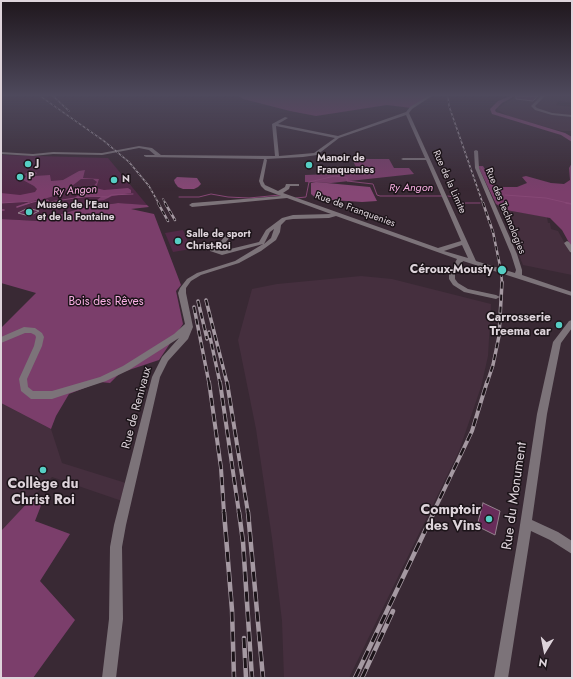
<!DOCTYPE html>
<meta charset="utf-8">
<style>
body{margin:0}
#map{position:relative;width:573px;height:679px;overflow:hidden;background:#392934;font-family:Jost,sans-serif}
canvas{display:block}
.frame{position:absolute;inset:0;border:2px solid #ded4db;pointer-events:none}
.north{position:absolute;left:525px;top:631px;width:40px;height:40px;-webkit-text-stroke:3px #1c1419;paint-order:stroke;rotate:190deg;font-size:11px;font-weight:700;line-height:16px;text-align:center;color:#ded4db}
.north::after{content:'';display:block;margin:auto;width:14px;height:18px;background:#ded4db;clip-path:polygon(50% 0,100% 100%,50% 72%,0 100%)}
</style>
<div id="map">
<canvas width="573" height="679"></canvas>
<div class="frame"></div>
<div class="north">N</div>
</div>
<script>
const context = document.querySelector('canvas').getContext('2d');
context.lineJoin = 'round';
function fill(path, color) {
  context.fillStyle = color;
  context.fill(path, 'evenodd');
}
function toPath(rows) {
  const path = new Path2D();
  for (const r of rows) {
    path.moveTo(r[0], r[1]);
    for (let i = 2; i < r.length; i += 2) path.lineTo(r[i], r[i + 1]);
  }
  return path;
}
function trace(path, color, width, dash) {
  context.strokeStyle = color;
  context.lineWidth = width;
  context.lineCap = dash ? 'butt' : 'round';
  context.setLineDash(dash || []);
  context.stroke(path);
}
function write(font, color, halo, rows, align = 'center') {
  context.font = font + ' Jost,sans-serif';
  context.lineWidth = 3;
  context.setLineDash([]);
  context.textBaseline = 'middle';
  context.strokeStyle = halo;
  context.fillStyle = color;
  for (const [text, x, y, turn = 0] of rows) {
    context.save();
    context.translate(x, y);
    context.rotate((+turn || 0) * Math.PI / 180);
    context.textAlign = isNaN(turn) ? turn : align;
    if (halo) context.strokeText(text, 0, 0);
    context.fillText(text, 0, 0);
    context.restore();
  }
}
fill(toPath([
 [516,96,572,96,572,103,559,101,556,105,572,107,572,131,562,131,553,129,508,116,496,109],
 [506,210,547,217,548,223,550,223,551,229,558,231,572,256,572,275,523,265,504,218],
 [361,276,392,279,491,304,488,356,481,387,459,451,349,678,284,678,282,621,272,538,256,429,238,340,252,289,277,284],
 [1,403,51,429,62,463,129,484,125,502,52,477,1,531]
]), '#452f3e');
fill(toPath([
 [1,155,108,158,147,205,117,203,82,208,38,221,1,219],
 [183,230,191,249,173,252,165,233]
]), '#512947');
fill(toPath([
 [238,96,428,96,411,108,387,105,316,116,290,111,243,99],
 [352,159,389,159,394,168,409,168,414,174,331,183,305,182,305,175,359,173],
 [572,163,572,248,562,230,550,218,506,210,496,204,478,166,483,166,496,187,517,187,527,183,522,177,526,176,551,183,564,184,570,180,569,168],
 [31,170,37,173,35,176,50,175,51,181,63,180,79,171,85,170,83,178,99,179,96,188,104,190,128,188,131,190,131,193,112,196,104,200,96,201,102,196,75,198,77,196,92,193,87,191,83,192,87,189,92,188,97,182,93,179,81,179,63,193,41,200,1,203,1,193,20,195,35,192,37,189,34,186,21,179,26,177,25,174],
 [118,203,147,205,149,207,131,209,154,214,181,285,176,291,183,324,159,360,120,373,110,383,100,382,69,394,56,416,51,429,1,403,1,328,36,293,1,283,1,219,38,221,82,208],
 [31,499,42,503,35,521,70,534,40,581,75,620,33,678,1,678,1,531]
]), '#7b3e6b');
fill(toPath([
 [177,177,197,178,201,184,198,187,194,189,183,189,178,187,175,183,174,180],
 [316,182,370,187,377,201,362,202,317,199,311,194,311,183]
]), '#864775');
trace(toPath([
 [481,167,497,194,499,204],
 [505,195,546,198,572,204],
 [448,196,453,197,461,203,480,203],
 [179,197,199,197,211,194,228,197,249,198,280,195],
 [296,198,306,197,309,182,335,176,347,178,347,181,373,184,377,195,380,196,442,196],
 [43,201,48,200,49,202,88,196,108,197,111,195,133,194],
 [1,203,34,201],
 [26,204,37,201]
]), '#864775', 1);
trace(toPath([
 [566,203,572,204],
 [17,207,29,203],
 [1,210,4,210]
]), '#864775', 1.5);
fill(toPath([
 [510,96,515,96,502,103,495,110,496,112,565,133,572,137,572,142,561,135,492,114,490,109,498,101,510,96]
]), '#864775');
const building = toPath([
 [516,96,538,96,533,101,516,99,516,96],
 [28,208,39,211,29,216,18,213,28,208],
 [483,503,500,511,495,535,477,526,483,503]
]);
fill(building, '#682c5a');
trace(building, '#95828e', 1);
fill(toPath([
 [428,96,432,96,412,109,409,113,476,261,515,273,516,270,511,254,475,168,474,151,476,150,478,151,479,168,517,254,522,270,522,275,572,292,572,296,463,261,455,274,455,279,458,283,468,289,496,295,500,297,496,299,464,292,453,285,449,279,449,274,457,259,336,216,329,218,293,219,286,220,281,225,280,232,276,240,261,251,239,263,201,275,191,281,186,288,186,293,193,327,188,339,168,361,160,377,126,525,122,547,123,619,116,678,102,678,109,619,110,547,114,525,152,377,162,357,179,338,129,370,106,381,52,399,31,399,21,391,19,379,34,346,36,337,35,335,31,333,25,333,1,343,1,337,24,327,35,328,42,333,44,337,42,346,27,379,28,387,33,391,52,391,100,377,123,366,174,334,185,324,178,293,180,288,187,279,197,273,235,261,263,244,222,255,210,251,210,249,221,241,226,235,230,235,231,236,225,243,217,249,222,251,259,242,266,230,282,218,293,215,331,214,287,198,192,207,189,205,192,203,281,196,265,190,261,186,259,181,264,159,146,157,144,156,144,155,155,155,149,150,139,148,102,155,53,154,33,156,1,154,1,152,33,154,53,152,102,153,139,146,152,148,161,155,275,156,272,124,285,117,288,118,278,124,338,136,406,112,410,107,428,96],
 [406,115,425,158,403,158,401,159,403,160,426,160,461,241,438,248,283,193,289,189,290,186,299,186,299,184,286,184,285,187,278,191,265,185,263,181,267,160,266,159,303,157,317,155,339,138,406,115],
 [276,126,335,138,314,153,279,156,276,126],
 [274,229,271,238,264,244,270,232,274,229],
 [462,245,468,258,444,251,462,245],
 [541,96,545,96,535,106,537,108,552,113,572,115,572,117,552,115,535,110,531,106,541,96],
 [567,241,569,242,572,246,572,253,570,252,564,243,567,241],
 [572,320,572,328,561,343,547,414,532,520,558,532,572,541,572,554,550,540,531,531,508,678,494,678,518,538,537,414,553,342,569,321,572,320]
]), '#7c7379');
const railFar4 = toPath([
 [40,96,104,141,129,162,149,186,159,204],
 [53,96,69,111],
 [448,96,449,106,483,204],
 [163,199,166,204]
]);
const railFar3 = toPath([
 [158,203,168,221],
 [165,203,175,220],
 [483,203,493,232,501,271,502,283]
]);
const railFar2 = toPath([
 [206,300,227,383],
 [198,301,207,339],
 [194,307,209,383],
 [209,332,220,383],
 [487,383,493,365,499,336,502,282]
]);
const railFar1 = toPath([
 [209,382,221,468,224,513],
 [220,382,239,513],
 [227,382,248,513],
 [433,513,472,431,487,382]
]);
const rail = toPath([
 [224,512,232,610,234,678],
 [239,512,243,542,252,678],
 [248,512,263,678],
 [244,638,246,678],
 [355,678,434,512],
 [362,678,393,611]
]);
trace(railFar4, '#a599a2', 1.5);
trace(railFar3, '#a599a2', 2.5);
trace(railFar2, '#a599a2', 3.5);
trace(railFar1, '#a599a2', 4);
trace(rail, '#a599a2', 4.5);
trace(railFar4, '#1c1419', 1, [2.5]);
trace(railFar3, '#1c1419', 1.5, [4.5]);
trace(railFar2, '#1c1419', 2, [6]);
trace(railFar1, '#1c1419', 2.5, [8]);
trace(rail, '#1c1419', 3, [10]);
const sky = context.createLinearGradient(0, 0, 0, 191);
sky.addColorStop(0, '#1f171d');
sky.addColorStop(0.5, '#4e495c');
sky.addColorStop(1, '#4e495c00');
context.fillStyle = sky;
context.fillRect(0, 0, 573, 191);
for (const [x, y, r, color] of [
 [28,164,4,"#56cec4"],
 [309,165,4,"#56cec4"],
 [20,177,4,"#56cec4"],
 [114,180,4,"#56cec4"],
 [29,212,4,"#56cec4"],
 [178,241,4,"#56cec4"],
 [502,270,5,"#56cec4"],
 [559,325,4,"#56cec4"],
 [43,470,4,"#56cec4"],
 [489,519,4,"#56cec4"]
]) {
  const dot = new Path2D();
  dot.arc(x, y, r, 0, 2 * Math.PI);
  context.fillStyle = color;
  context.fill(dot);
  trace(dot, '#1c1419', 1.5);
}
write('bold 10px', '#ded4db', '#1c1419', [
 ["Manoir de",317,159],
 ["Franquenies",317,171],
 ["J",36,164],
 ["P",28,177],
 ["N",122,180],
 ["Musée de l'Eau",37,206],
 ["et de la Fontaine",37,218],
 ["Salle de sport",186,235],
 ["Christ-Roi",186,247]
], 'left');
write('10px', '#ded4db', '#1c1419', [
 ["Rue de la Limite",449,182,66],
 ["Rue de Franquenies",355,210,20],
 ["Rue des Technologies",505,211,68]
]);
write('italic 11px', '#f6ade0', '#1c1419', [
 ["Ry Angon",411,188],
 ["Ry Angon",75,191,-4]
]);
write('bold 12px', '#ded4db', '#1c1419', [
 ["Céroux-Mousty",493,270],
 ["Carrosserie",551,318],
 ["Treema car",551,332]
], 'right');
write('12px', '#f9b0e4', '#1c1419', [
 ["Bois des Rêves",106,302]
]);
write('12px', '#ded4db', '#1c1419', [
 ["Rue de Renivaux",137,408,-75]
]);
write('bold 14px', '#ded4db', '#1c1419', [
 ["Collège du",43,485],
 ["Christ Roi",43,501],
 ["Comptoir",481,511,"right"],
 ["des Vins",481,527,"right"]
]);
write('14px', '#ded4db', '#1c1419', [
 ["Rue du Monument",515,496,-82]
]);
</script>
